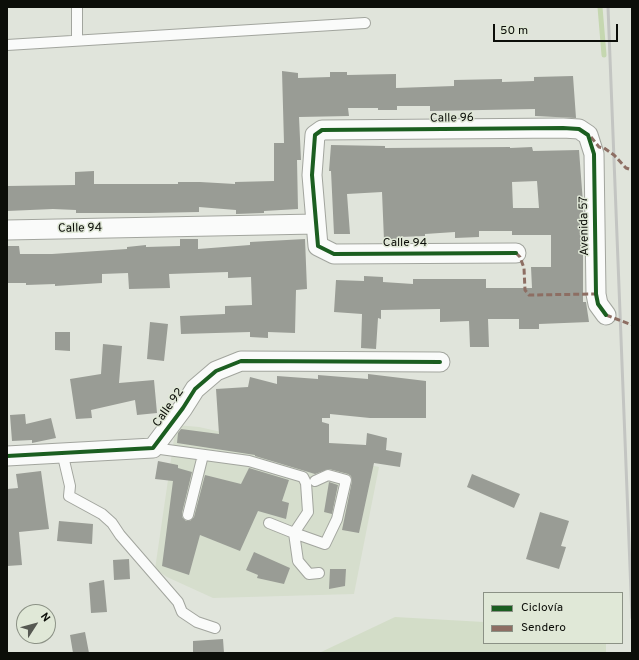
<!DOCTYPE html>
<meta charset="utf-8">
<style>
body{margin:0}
#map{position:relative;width:639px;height:660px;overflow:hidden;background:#e0e4db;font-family:Overpass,sans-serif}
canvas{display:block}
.frame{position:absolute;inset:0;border:8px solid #0c0e09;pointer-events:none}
.legend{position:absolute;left:483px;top:592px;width:140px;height:52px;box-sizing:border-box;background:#e0e8d7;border:1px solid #8b9185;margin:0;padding:5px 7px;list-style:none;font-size:12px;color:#0c0e09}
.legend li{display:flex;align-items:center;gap:8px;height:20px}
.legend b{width:20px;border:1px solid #8b9185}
.north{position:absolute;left:16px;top:604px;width:40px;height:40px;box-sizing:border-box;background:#e0e8d7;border:1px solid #8b9185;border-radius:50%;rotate:54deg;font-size:11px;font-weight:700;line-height:16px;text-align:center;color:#0c0e09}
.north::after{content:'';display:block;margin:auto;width:14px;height:18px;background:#565952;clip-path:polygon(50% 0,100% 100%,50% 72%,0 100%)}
.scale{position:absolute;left:493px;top:24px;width:125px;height:18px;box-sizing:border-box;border:2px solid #0c0e09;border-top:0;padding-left:5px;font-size:12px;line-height:14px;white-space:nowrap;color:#0c0e09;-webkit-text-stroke:3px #e0e8d7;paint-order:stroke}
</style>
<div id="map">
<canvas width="639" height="660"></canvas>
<div class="frame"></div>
<ul class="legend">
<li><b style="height:5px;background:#1b5e20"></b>Ciclovía</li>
<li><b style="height:5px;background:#8d6e63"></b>Sendero</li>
</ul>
<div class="north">N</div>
<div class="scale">50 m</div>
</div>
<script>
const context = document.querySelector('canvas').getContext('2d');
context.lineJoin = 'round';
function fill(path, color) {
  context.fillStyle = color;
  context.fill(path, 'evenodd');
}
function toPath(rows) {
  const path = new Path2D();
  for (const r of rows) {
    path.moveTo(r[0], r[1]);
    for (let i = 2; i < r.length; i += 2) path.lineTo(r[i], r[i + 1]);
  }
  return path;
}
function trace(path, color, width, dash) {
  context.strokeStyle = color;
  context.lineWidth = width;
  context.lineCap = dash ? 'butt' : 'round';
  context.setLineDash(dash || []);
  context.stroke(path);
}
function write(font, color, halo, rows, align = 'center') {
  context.font = font + ' Overpass,sans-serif';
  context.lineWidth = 3;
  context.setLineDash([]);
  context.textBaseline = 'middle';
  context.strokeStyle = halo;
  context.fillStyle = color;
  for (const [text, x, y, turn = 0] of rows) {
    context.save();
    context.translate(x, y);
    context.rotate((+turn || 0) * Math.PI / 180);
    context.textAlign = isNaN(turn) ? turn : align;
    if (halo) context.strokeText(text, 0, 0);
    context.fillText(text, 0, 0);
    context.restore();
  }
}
fill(toPath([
 [176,425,199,427,379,467,354,594,213,598,167,577,155,569]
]), '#d6decd');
fill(toPath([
 [395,617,484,622,484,643,606,643,606,653,319,653]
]), '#d3ddc8');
trace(toPath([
 [600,7,604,55]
]), '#c5d7b0', 5);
fill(toPath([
 [282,71,298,73,298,78,330,77,330,72,347,72,347,75,396,74,396,88,454,86,454,80,502,79,502,82,534,81,534,77,573,76,576,118,535,116,535,109,430,111,430,106,397,106,397,110,378,110,378,108,348,108,349,116,299,117,301,160,297,160,298,209,264,211,264,213,236,214,236,210,199,207,199,212,149,213,76,213,76,210,53,209,7,211,7,186,75,185,75,172,94,171,94,184,178,184,178,182,200,182,235,184,235,182,274,181,274,143,284,143],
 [331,145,385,146,385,148,510,147,510,148,532,147,533,151,579,150,583,203,583,302,586,302,589,322,539,324,539,329,519,329,519,319,488,319,489,347,470,347,469,321,440,322,440,309,381,310,381,319,378,318,376,349,361,348,362,314,334,312,336,280,364,281,364,276,383,277,383,282,413,284,413,279,486,279,486,288,532,288,531,267,551,267,551,235,512,235,512,231,479,231,479,237,455,238,455,232,425,234,425,236,400,237,400,240,384,240,382,192,347,194,350,234,334,234,331,171,329,171],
 [537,181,539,208,513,208,512,182],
 [180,239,198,239,198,249,250,245,250,242,305,239,307,289,296,290,295,333,268,332,268,338,250,337,250,332,181,334,180,316,225,314,225,306,252,305,251,277,228,278,228,272,169,274,170,288,129,289,128,273,102,274,102,283,55,286,55,284,26,285,26,283,7,283,7,246,19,246,20,254,52,254,127,249,127,247,146,245,146,247,180,246],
 [150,322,168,324,164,361,147,359],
 [55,332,70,332,70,351,55,350],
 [103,344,122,346,119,383,154,380,157,413,137,415,135,400,91,410,92,418,76,419,70,379,101,374],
 [368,374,426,381,426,418,370,418,330,414,330,418,322,418,322,422,329,424,329,443,366,445,367,433,387,438,386,450,402,453,400,467,374,463,359,533,342,530,352,481,351,476,348,474,329,469,315,474,255,456,255,455,177,443,178,433,181,429,219,434,216,389,248,387,250,377,277,384,277,376,318,379,318,375,368,379],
 [25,414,26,424,51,418,56,438,32,443,32,440,12,441,10,415],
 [158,461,178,465,178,468,192,472,182,513,182,517,186,521,190,521,194,517,205,475,241,484,249,468,289,480,282,501,289,503,286,519,258,511,240,551,200,535,189,575,162,566,173,481,155,479],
 [41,471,49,529,19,532,22,565,7,566,7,489,18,488,16,474],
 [472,474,520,494,514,508,467,487],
 [329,482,338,485,332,514,324,512],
 [540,512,569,521,561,546,566,547,559,569,526,559],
 [59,521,93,524,92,544,57,541],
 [254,552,290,568,284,584,257,578,258,575,246,570],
 [129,559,130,579,114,580,113,560],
 [330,569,346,569,345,586,329,589],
 [104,580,107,612,91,613,89,583],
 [85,632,89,653,73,653,70,635],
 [223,639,224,653,193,653,193,641]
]), '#999c95');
const service = toPath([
 [77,7,77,40],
 [7,45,365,23],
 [153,448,249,461,303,477,306,483,308,512,294,533,269,523],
 [62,452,70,486,69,496,102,514,112,523,120,535,178,602,182,612,197,622,215,628],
 [315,481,328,475,346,480,337,519,325,544,294,533,298,561,309,574,319,573],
 [188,515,203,455]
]);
const minor = toPath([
 [7,230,316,224],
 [516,253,334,254,318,246,312,175,315,135,322,130,563,128,579,129,588,135,594,154,596,294,598,304,606,315],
 [7,456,153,448,183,408,195,389,216,371,241,361,440,362]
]);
trace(service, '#a2a59e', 12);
trace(minor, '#a2a59e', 21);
trace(service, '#fafbfa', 10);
trace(minor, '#fafbfa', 19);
trace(toPath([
 [608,7,632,618]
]), '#c3c5c2', 3);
trace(toPath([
 [591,137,599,147,604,148,614,155,626,168,632,170],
 [516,253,520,257,524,268,525,290,529,295,596,294],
 [606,315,632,325]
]), '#8d6e63', 3, [6, 3]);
trace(toPath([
 [516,253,334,254,318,246,312,175,315,135,322,130,563,128,579,129,588,135,594,154,596,294,598,304,606,315],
 [7,456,153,448,183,408,195,389,216,371,241,361,440,362]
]), '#1b5e20', 4);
write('12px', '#0c0e09', '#e0e8d7', [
 ["Calle 96",452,119,-1],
 ["Avenida 57",585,226,-91],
 ["Calle 94",80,229,-1],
 ["Calle 94",405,244],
 ["Calle 92",169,408,-55]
]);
</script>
